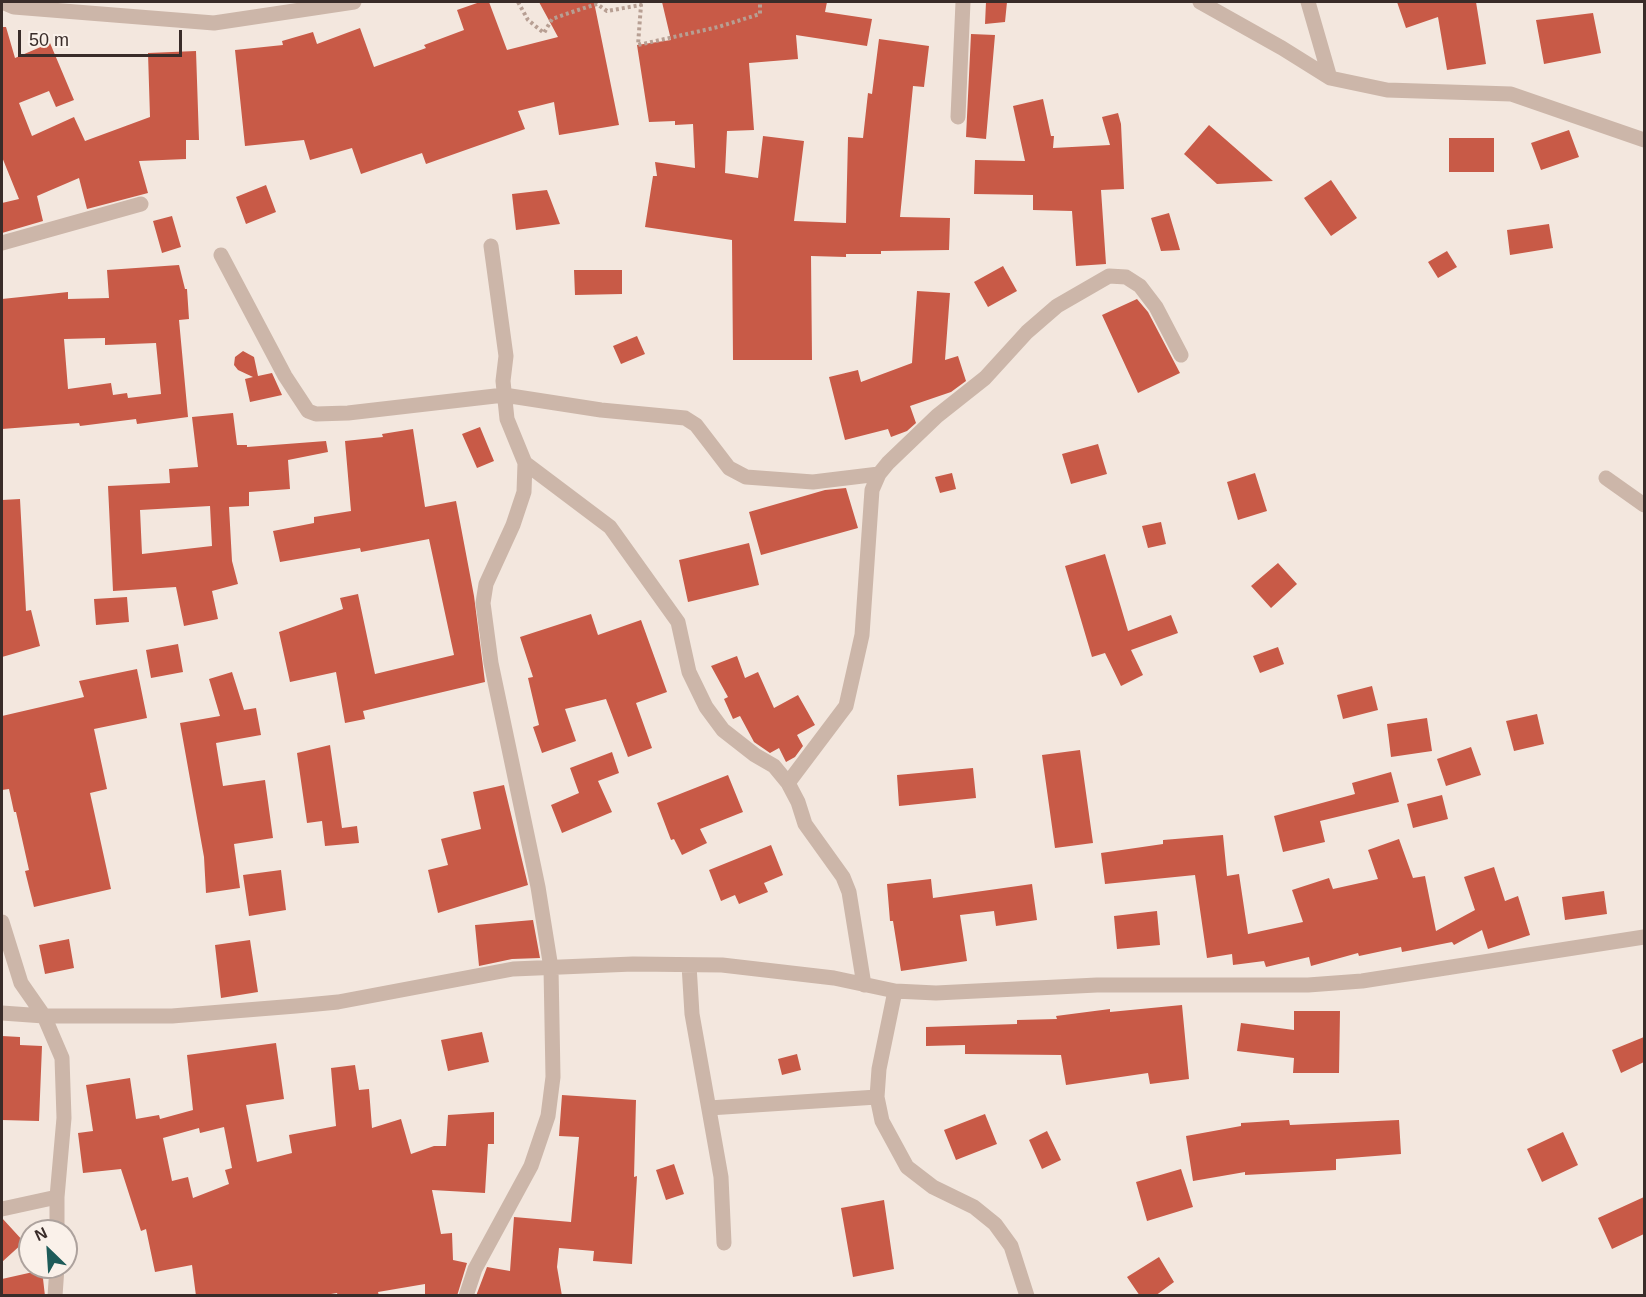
<!DOCTYPE html>
<style>
body{margin:0}
#map{position:relative;width:1646px;height:1297px;overflow:hidden;background:#f3e7de;font-family:Arial,sans-serif}
canvas{display:block}
.frame{position:absolute;inset:0;border:3px solid #392c29;pointer-events:none}
.north{position:absolute;left:18px;top:1219px;width:60px;height:60px;box-sizing:border-box;background:#faf1ea;border:2px solid #ada29d;border-radius:50%;rotate:335deg;font-size:16px;font-weight:700;line-height:24px;text-align:center;color:#392c29}
.north::after{content:'';display:block;margin:auto;width:21px;height:27px;background:#1e5b59;clip-path:polygon(50% 0,100% 100%,50% 72%,0 100%)}
.scale{position:absolute;left:18px;top:30px;width:164px;height:27px;box-sizing:border-box;border:3px solid #392c29;border-top:0;padding-left:8px;font-size:18px;line-height:21px;white-space:nowrap;color:#392c29;-webkit-text-stroke:4px #faf1ea;paint-order:stroke}
</style>
<div id="map">
<canvas width="1646" height="1297"></canvas>
<div class="frame"></div>
<div class="north">N</div>
<div class="scale">50 m</div>
</div>
<script>
const context = document.querySelector('canvas').getContext('2d');
context.lineJoin = 'round';
function fill(path, color) {
  context.fillStyle = color;
  context.fill(path, 'evenodd');
}
function toPath(rows) {
  const path = new Path2D();
  for (const r of rows) {
    path.moveTo(r[0], r[1]);
    for (let i = 2; i < r.length; i += 2) path.lineTo(r[i], r[i + 1]);
  }
  return path;
}
function trace(path, color, width, dash) {
  context.strokeStyle = color;
  context.lineWidth = width;
  context.lineCap = dash ? 'butt' : 'round';
  context.setLineDash(dash || []);
  context.stroke(path);
}
fill(toPath([
 [480,2,489,2,507,50,558,37,539,2,594,2,619,125,559,135,554,102,518,111,525,129,426,164,422,153,361,174,352,148,310,160,304,140,245,146,235,50,283,45,282,41,313,32,317,44,360,28,374,67,426,48,424,45,464,30,457,10],
 [662,2,827,2,825,12,872,19,867,46,796,35,798,59,749,63,754,130,727,131,725,173,758,178,763,136,804,141,794,221,846,223,848,137,863,138,868,93,872,94,879,39,929,46,924,87,913,86,900,217,950,218,949,250,881,251,881,254,846,254,846,257,811,256,812,360,733,360,732,240,645,227,653,176,657,176,655,162,695,168,693,124,675,125,675,121,649,122,637,45,671,40],
 [986,2,1007,2,1005,22,985,24],
 [1397,2,1476,2,1486,64,1447,70,1438,17,1406,28],
 [1593,13,1601,53,1544,64,1536,20],
 [2,27,6,27,15,58,50,43,74,100,56,107,49,91,19,103,32,136,74,117,85,141,150,117,148,53,196,51,199,140,186,140,186,159,139,161,148,193,87,209,79,178,37,196,43,221,2,233,2,203,19,199,2,157],
 [971,34,995,35,986,139,966,137],
 [1043,99,1051,136,1054,136,1053,148,1110,145,1102,117,1118,113,1121,124,1124,189,1101,190,1106,264,1076,266,1072,211,1033,210,1033,195,974,194,975,160,1025,161,1013,106],
 [1209,125,1273,181,1217,184,1184,154],
 [1569,130,1579,157,1541,170,1531,143],
 [1449,138,1494,138,1494,172,1449,172],
 [1331,180,1357,218,1331,236,1304,198],
 [266,185,276,212,246,224,236,197],
 [547,190,560,224,516,230,512,194],
 [1169,213,1180,250,1161,251,1151,218],
 [172,216,181,247,162,253,153,221],
 [1549,224,1553,248,1510,255,1507,230],
 [1447,251,1457,267,1438,278,1428,262],
 [179,265,185,289,187,289,189,319,179,320,188,417,137,424,136,419,80,426,79,423,2,429,2,299,68,292,68,299,109,298,107,270],
 [105,338,105,345,156,343,161,394,128,398,127,393,113,395,111,383,68,389,64,339],
 [1003,266,1017,291,988,307,974,282],
 [574,270,622,270,622,294,575,295],
 [917,291,950,293,945,360,958,356,966,381,951,392,910,406,916,423,907,431,891,437,888,429,845,440,829,377,858,370,861,382,912,363],
 [1137,299,1148,312,1180,373,1138,393,1102,315],
 [637,336,645,354,621,364,613,346],
 [243,351,254,357,258,376,272,373,282,395,250,402,245,379,253,377,238,370,234,365,235,357],
 [233,413,237,445,247,445,247,447,326,441,328,452,288,460,290,489,249,492,249,506,229,507,232,561,238,584,212,591,218,619,184,626,176,587,113,591,108,486,170,483,169,469,198,467,192,417],
 [210,506,212,546,142,554,140,510],
 [480,427,494,461,477,468,462,434],
 [413,429,425,507,456,501,474,596,485,682,363,711,365,719,345,723,336,672,290,682,279,632,343,609,340,598,358,594,375,674,454,655,429,539,361,552,360,548,280,562,273,531,314,523,314,517,351,511,345,441,383,437,382,434],
 [1098,444,1107,474,1071,484,1062,454],
 [952,473,956,489,940,493,935,477],
 [1255,473,1267,511,1238,520,1227,482],
 [846,488,858,528,761,555,749,512,825,490],
 [20,499,26,611,31,610,40,646,2,657,2,500],
 [1161,522,1166,544,1148,548,1142,526],
 [749,543,759,585,688,602,679,560],
 [1105,554,1128,631,1171,615,1178,633,1131,650,1143,675,1121,686,1105,653,1092,657,1065,566],
 [1278,563,1297,584,1271,608,1251,586],
 [127,597,129,622,96,625,94,599],
 [591,614,598,635,641,620,667,692,636,703,652,748,628,757,606,699,565,709,576,741,542,753,533,727,539,725,528,678,533,677,520,637],
 [178,644,183,672,151,678,146,650],
 [1278,647,1284,664,1260,673,1253,656],
 [737,656,745,678,758,672,774,708,798,695,815,725,797,735,803,746,795,757,786,762,779,748,770,753,754,742,740,716,733,719,724,699,728,697,711,666],
 [137,669,147,718,94,729,107,789,90,793,111,889,34,907,25,871,29,870,16,812,14,812,9,789,2,790,2,716,84,697,79,681],
 [232,672,244,710,256,708,261,735,216,743,223,786,265,780,273,838,234,844,240,888,206,893,204,857,180,723,220,716,209,679],
 [1372,686,1378,710,1343,719,1337,695],
 [1537,714,1544,744,1514,751,1506,721],
 [1427,718,1432,751,1391,757,1387,724],
 [330,745,342,828,357,826,359,843,325,846,322,821,307,823,297,753],
 [1471,747,1481,775,1446,786,1437,759],
 [1080,750,1093,843,1055,848,1042,755],
 [612,752,619,773,598,781,612,812,562,833,551,805,579,793,570,768],
 [973,768,976,798,899,806,897,775],
 [1391,772,1399,802,1320,821,1325,842,1283,852,1274,816,1355,794,1352,783],
 [728,775,743,812,700,829,707,843,682,855,674,839,671,840,657,803],
 [504,785,528,885,438,913,428,870,448,865,441,839,481,829,473,792],
 [1442,795,1448,819,1413,828,1407,804],
 [1223,835,1227,876,1239,874,1248,934,1303,922,1292,890,1329,878,1333,889,1378,879,1368,850,1399,839,1413,878,1425,876,1436,931,1475,910,1464,877,1494,867,1505,901,1518,896,1530,935,1488,949,1482,930,1454,945,1452,942,1402,952,1401,947,1359,956,1358,953,1311,966,1309,957,1266,967,1264,961,1233,965,1232,954,1207,958,1195,875,1105,884,1101,853,1163,844,1163,840],
 [771,845,783,875,764,883,768,892,739,904,735,895,721,901,709,870],
 [281,870,286,910,249,916,243,875],
 [931,879,933,898,1032,884,1037,920,996,926,994,911,960,915,967,961,901,971,893,921,890,921,887,884],
 [1604,891,1607,914,1565,920,1562,897],
 [1157,911,1160,945,1117,949,1114,916],
 [533,920,540,958,512,959,479,966,475,925],
 [69,939,74,968,45,974,39,945],
 [250,940,258,992,221,998,215,945],
 [1182,1005,1189,1079,1150,1084,1148,1073,1066,1085,1061,1055,965,1054,965,1045,926,1046,926,1027,1017,1024,1017,1020,1057,1019,1056,1016,1110,1009,1110,1012],
 [1294,1011,1340,1011,1339,1073,1293,1073,1294,1058,1237,1051,1241,1023,1294,1030],
 [482,1032,489,1062,448,1071,441,1040],
 [2,1036,20,1037,20,1045,42,1046,39,1121,2,1120],
 [1644,1037,1644,1062,1621,1073,1612,1050],
 [276,1043,284,1099,246,1105,257,1162,292,1153,289,1135,336,1126,331,1068,355,1065,359,1090,369,1089,372,1128,401,1119,411,1154,434,1146,446,1146,448,1115,494,1112,494,1144,488,1144,485,1193,432,1190,441,1234,452,1233,453,1260,467,1263,457,1296,425,1294,425,1284,378,1292,379,1296,338,1296,337,1293,319,1296,196,1296,192,1265,155,1272,146,1229,141,1231,121,1169,83,1173,78,1133,93,1131,86,1085,130,1078,136,1119,159,1115,160,1119,193,1110,187,1055],
 [224,1127,232,1168,225,1170,229,1184,193,1198,188,1177,172,1181,163,1138,199,1128,200,1133],
 [797,1054,801,1070,782,1075,778,1059],
 [562,1095,636,1100,634,1177,637,1176,632,1264,593,1261,594,1251,559,1248,557,1267,562,1296,476,1296,487,1267,510,1271,514,1217,571,1222,579,1137,559,1136],
 [985,1114,997,1144,956,1160,944,1130],
 [1289,1120,1290,1125,1399,1120,1401,1154,1336,1159,1336,1170,1245,1175,1245,1172,1193,1181,1186,1136,1241,1126,1241,1123],
 [1047,1131,1061,1160,1042,1169,1029,1140],
 [1563,1132,1578,1165,1542,1182,1527,1149],
 [674,1164,684,1194,666,1200,656,1170],
 [1181,1169,1193,1207,1147,1221,1136,1182],
 [1644,1197,1644,1234,1612,1249,1598,1218],
 [884,1200,894,1269,853,1277,841,1208],
 [2,1218,24,1242,2,1262],
 [1159,1257,1174,1282,1155,1296,1140,1296,1127,1277],
 [42,1270,45,1296,2,1296,2,1279]
]), '#c85a47');
trace(toPath([
 [518,2,528,20,544,33,552,19,578,10,597,4,607,11,641,5,638,45,718,27,760,14,760,2]
]), '#b79f93', 4, [3, 3]);
trace(toPath([
 [2,2,14,7,214,23,354,2],
 [1200,2,1282,48,1330,78,1387,90,1511,94,1644,140],
 [1308,2,1330,78],
 [958,117,963,2],
 [2,243,141,204],
 [491,246,506,356,503,381,507,419,525,463,610,527,678,622,689,672,706,707,723,730,755,755,774,766,788,783,798,802,805,824,843,877,849,892,864,985],
 [221,255,285,376,308,411,316,414,348,413,504,395,601,410,685,418,696,425,729,468,746,477,813,482,879,474],
 [1606,478,1644,505],
 [788,783,846,706,862,635,872,490,879,474,888,463,937,416,985,378,1027,332,1057,306,1109,276,1126,277,1140,286,1156,307,1181,355],
 [2,922,21,983,44,1016,62,1058,64,1118,57,1197,57,1231],
 [689,965,692,1014,721,1177,724,1243],
 [895,991,879,1069,877,1097,882,1121,907,1167,933,1187,974,1207,995,1224,1011,1246,1027,1296],
 [2,1013,44,1016,172,1016,296,1006,338,1002,513,969,633,964,722,965,834,978,895,991,936,993,1097,985,1308,985,1362,981,1644,937],
 [709,1108,877,1097],
 [2,1209,57,1197],
 [55,1296,57,1267],
 [466,1296,475,1269,531,1166,548,1116,553,1077,551,968,538,887,491,663,483,603,486,584,513,525,524,492,525,463]
]), '#ccb6a9', 15);
</script>
